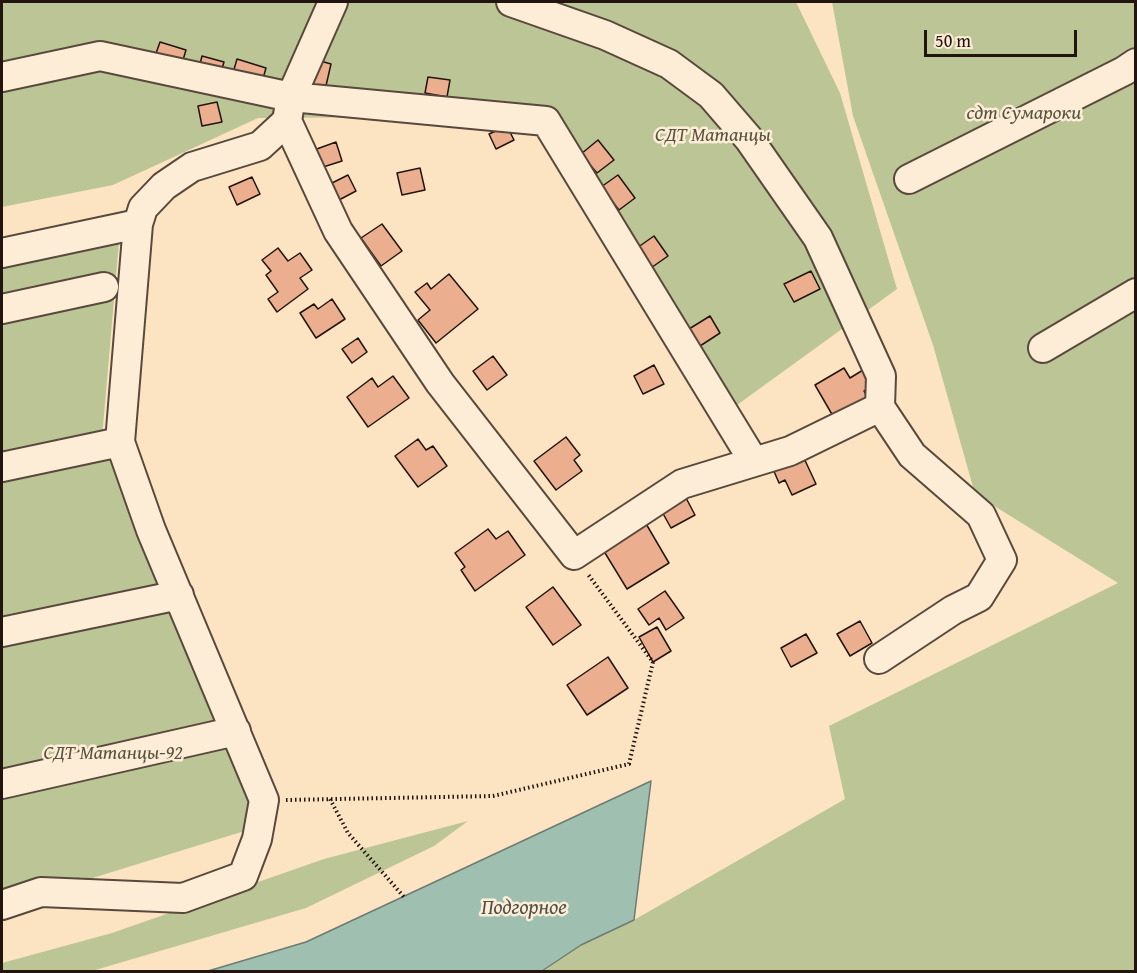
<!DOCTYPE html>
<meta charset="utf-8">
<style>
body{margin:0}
#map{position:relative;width:1137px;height:973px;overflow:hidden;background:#fce4c2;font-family:"Gentium Book Plus",serif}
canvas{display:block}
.frame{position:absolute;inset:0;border:3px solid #22150f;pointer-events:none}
.scale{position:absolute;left:924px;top:30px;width:153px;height:27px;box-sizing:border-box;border:3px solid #22150f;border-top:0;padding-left:8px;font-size:18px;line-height:21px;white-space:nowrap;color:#22150f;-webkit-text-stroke:4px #fdedd7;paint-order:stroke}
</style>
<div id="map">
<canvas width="1137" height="973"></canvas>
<div class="frame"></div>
<div class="scale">50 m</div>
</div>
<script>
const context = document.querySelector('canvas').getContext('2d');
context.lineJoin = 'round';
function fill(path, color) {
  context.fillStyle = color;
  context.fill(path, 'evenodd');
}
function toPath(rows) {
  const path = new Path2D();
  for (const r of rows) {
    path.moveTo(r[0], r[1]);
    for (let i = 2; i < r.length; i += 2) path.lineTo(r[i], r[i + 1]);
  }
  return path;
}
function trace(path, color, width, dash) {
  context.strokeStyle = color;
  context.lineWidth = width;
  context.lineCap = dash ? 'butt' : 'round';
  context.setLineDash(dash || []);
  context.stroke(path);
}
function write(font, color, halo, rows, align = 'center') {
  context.font = font + ' "Gentium Book Plus",serif';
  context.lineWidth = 5;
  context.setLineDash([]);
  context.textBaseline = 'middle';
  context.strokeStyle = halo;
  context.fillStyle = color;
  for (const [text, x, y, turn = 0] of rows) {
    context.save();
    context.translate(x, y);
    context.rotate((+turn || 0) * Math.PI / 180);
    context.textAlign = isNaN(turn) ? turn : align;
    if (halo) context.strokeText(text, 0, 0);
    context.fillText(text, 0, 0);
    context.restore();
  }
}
fill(toPath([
 [2,2,796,2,840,93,897,289,715,421,552,116,258,118,113,185,2,207],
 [832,2,1135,2,1135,971,542,972,581,945,634,920,845,799,829,726,1118,583,975,494,933,345,853,116],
 [119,242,102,438,264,825,2,906,2,266],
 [468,821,434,846,306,908,92,971,2,972,2,963,112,933,324,859]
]), '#bcc595');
const water = toPath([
 [651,781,634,920,581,945,542,971,208,971,306,942,651,781]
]);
fill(water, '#9fbfb1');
trace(water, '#6d7b70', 1.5);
const building = toPath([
 [160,42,186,50,180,70,153,62,160,42],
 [202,56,224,62,219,78,198,72,202,56],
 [310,58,331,64,325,90,304,84,310,58],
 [237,59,266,68,260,89,231,80,237,59],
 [428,77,450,80,447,97,425,93,428,77],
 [217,102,222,122,202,126,198,106,217,102],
 [507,126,514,140,496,149,489,134,507,126],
 [598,140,614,160,597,173,581,154,598,140],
 [336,142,342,161,320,168,314,150,336,142],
 [420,168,425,190,402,195,397,173,420,168],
 [348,175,356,191,339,200,330,184,348,175],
 [618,175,635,198,619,210,601,187,618,175],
 [252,177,260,194,237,205,229,187,252,177],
 [382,224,402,251,381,266,361,238,382,224],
 [654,236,668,256,648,270,634,250,654,236],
 [278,248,288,261,300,253,312,270,300,278,308,289,277,312,268,299,278,292,266,275,271,271,262,260,278,248],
 [811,271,820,289,794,302,784,284,811,271],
 [449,274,478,309,436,343,418,320,430,310,415,292,427,283,431,289,449,274],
 [332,299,345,319,316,338,300,313,314,304,318,309,332,299],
 [710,316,720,333,700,346,689,329,710,316],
 [358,338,367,352,352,363,342,349,358,338],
 [493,356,507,375,487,390,473,371,493,356],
 [654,365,664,384,643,394,634,376,654,365],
 [844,368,850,378,863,370,872,387,864,391,871,404,837,423,815,385,844,368],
 [393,376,409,398,368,427,347,397,372,378,378,387,393,376],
 [566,437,580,455,574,460,582,471,556,490,534,461,566,437],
 [418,439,426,450,433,446,447,466,418,487,395,456,418,439],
 [803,456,816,484,792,495,785,480,779,483,773,469,803,456],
 [685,496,695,515,671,528,661,510,685,496],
 [645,522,669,563,627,589,602,548,645,522],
 [488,529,496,539,508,531,525,555,475,591,461,570,465,567,455,553,488,529],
 [553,587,581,625,553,645,526,607,553,587],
 [665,591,684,618,666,630,659,618,649,625,638,609,665,591],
 [860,621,872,643,850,656,837,634,860,621],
 [657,627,671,651,653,662,639,637,657,627],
 [806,634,817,653,791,667,781,648,806,634],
 [608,657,628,688,587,715,567,685,608,657]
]);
fill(building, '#ebae8f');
trace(building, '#22150f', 1.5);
const minor = toPath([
 [511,2,605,35,669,64,711,95,749,139,818,238,881,376,880,407,912,455,981,515,1002,560,979,597,953,610,879,659],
 [2,77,100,56,291,97,546,121,754,462],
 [287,121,338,231,440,383,574,555,682,484,790,451,880,407],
 [909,179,1124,71,1136,63],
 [2,253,138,224],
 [2,309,104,287],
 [1043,348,1136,293],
 [2,467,120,442],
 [2,632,179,595],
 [2,784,236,731],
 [2,905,41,892,183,898,243,876,257,839,264,800,151,530,120,442,138,224,143,208,164,186,192,167,260,146,287,121,291,97,333,2]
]);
trace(minor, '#58493c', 32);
trace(toPath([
 [330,799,348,833,404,897],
 [286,800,493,796,629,764,653,662,587,573]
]), '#22150f', 4, [1.5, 3]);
trace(minor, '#fdedd7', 28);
write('italic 20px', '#58533e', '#fdedd7', [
 ["сдт Сумароки",1024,114],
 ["СДТ Матанцы",713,136],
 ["СДТ Матанцы-92",113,754]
]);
write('italic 21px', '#4e5048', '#fdedd7', [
 ["Подгорное",524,909]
]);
</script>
